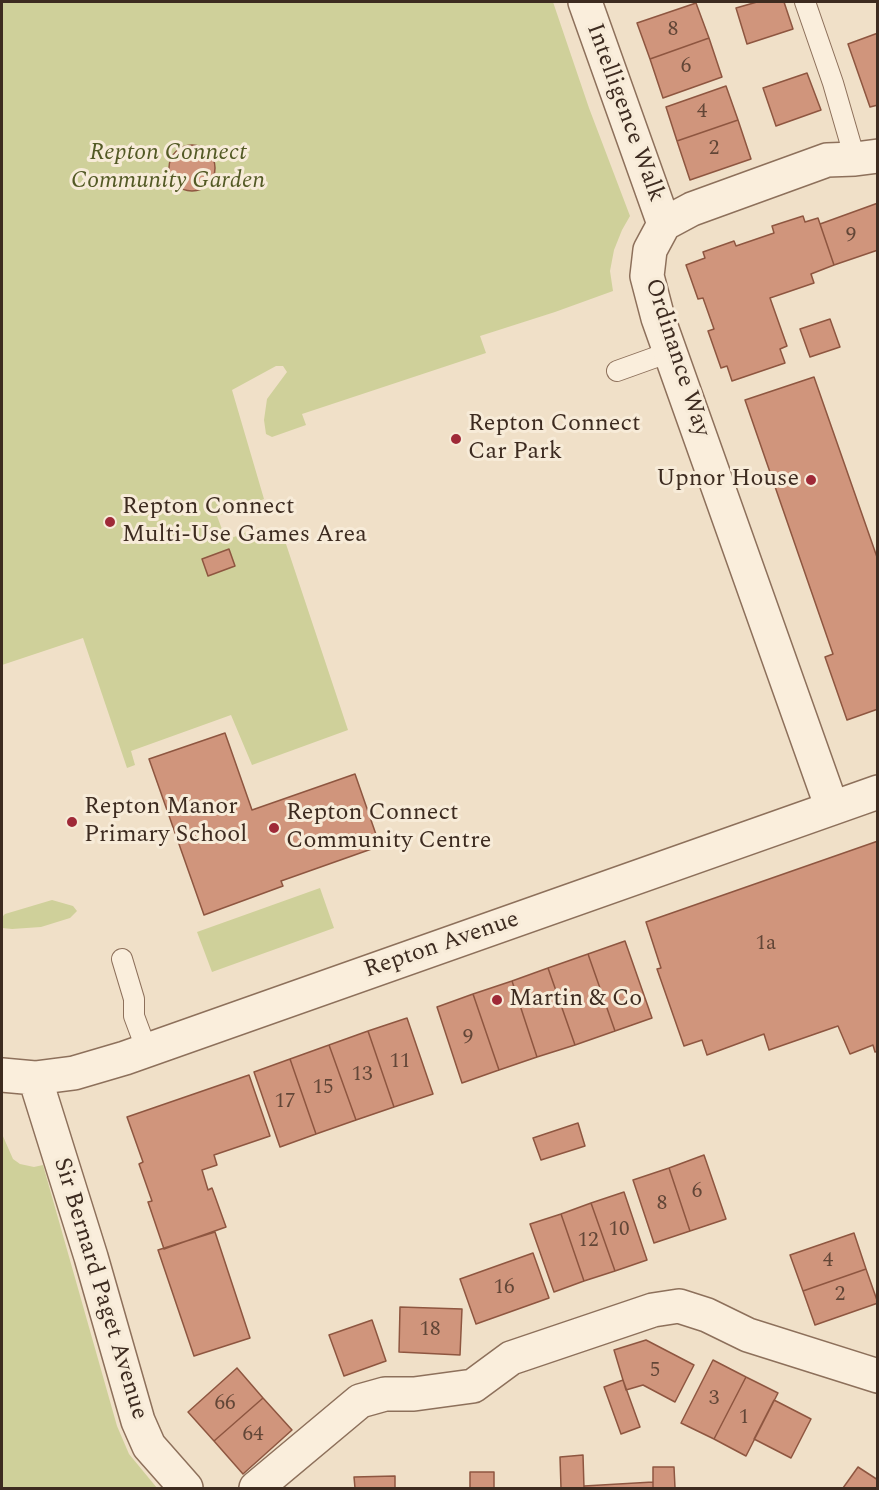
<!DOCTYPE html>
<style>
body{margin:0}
#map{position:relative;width:879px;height:1490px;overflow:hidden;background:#f0e0c8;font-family:Spectral,serif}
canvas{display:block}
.frame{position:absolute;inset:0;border:3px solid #3d2b20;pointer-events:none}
</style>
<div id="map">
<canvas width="879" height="1490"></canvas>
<div class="frame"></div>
</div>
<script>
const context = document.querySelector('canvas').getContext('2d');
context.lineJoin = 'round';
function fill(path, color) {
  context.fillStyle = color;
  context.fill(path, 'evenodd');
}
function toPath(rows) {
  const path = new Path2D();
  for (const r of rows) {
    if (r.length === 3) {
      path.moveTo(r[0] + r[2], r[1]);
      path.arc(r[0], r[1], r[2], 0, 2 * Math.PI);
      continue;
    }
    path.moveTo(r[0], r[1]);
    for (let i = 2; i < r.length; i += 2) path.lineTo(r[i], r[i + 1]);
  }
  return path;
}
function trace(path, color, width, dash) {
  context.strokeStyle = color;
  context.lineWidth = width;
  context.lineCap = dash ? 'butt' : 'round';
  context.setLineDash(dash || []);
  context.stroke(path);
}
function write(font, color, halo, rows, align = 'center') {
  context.font = font + ' Spectral,serif';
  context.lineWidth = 6;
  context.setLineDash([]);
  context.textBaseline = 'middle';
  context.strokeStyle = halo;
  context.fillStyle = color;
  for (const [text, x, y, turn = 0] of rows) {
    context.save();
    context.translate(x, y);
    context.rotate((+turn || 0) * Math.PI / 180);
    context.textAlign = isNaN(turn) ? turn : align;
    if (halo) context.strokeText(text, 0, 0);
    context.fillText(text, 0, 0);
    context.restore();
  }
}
fill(toPath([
 [2,2,553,2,589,108,630,216,622,230,614,250,610,271,613,291,555,312,480,336,486,353,302,414,306,425,272,437,266,434,264,420,267,399,287,372,283,366,276,366,232,390,264,499,217,516,226,540,260,527,285,541,348,730,252,765,231,715,131,751,135,765,127,768,83,638,2,665],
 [320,888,334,928,212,972,197,932],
 [52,900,73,906,77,911,70,918,41,927,12,929,2,928,2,917,5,914],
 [2,1134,13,1159,20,1164,34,1167,43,1165,117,1426,129,1454,157,1488,2,1488]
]), '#cfd09a');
const building = toPath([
 [757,2,784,2,793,29,747,44,736,8,757,2],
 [696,3,709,38,650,59,637,23,696,3],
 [878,33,878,105,870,107,848,44,878,33],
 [709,38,722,77,663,98,650,59,709,38],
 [807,73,821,110,776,126,763,88,807,73],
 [726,86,738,120,677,141,666,107,726,86],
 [738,120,751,159,690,180,677,141,738,120],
 [192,168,23],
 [878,203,878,250,834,265,820,224,878,203],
 [803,216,805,222,818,218,834,265,811,274,814,283,770,298,787,346,780,349,785,363,732,381,727,366,721,368,708,331,714,329,703,298,698,299,686,265,705,258,703,252,734,241,736,246,774,233,772,226,803,216],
 [830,319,840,347,810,357,800,329,830,319],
 [814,377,878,560,878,709,847,720,825,657,833,654,745,400,814,377],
 [229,549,235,566,208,576,202,559,229,549],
 [225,733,252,810,355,774,380,846,281,881,283,886,204,915,149,759,225,733],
 [878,841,878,1051,875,1052,873,1045,850,1054,838,1026,769,1050,764,1034,707,1055,702,1040,684,1046,657,969,661,968,646,922,878,841],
 [625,941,652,1018,615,1031,588,954,625,941],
 [588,954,615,1031,575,1045,548,968,588,954],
 [548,968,575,1045,537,1057,512,981,548,968],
 [512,981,537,1057,499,1070,473,994,512,981],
 [473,994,499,1070,462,1083,437,1007,473,994],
 [407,1018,433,1094,394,1107,368,1031,407,1018],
 [368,1031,394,1107,356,1120,329,1045,368,1031],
 [329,1045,356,1120,316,1134,290,1059,329,1045],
 [290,1059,316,1134,280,1147,254,1072,290,1059],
 [249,1075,270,1136,214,1155,217,1165,202,1170,208,1190,212,1188,226,1227,164,1249,148,1202,152,1201,139,1164,143,1162,127,1117,249,1075],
 [578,1123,585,1146,541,1160,533,1138,578,1123],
 [704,1155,726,1219,690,1231,669,1168,704,1155],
 [669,1168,690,1231,654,1243,633,1180,669,1168],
 [624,1192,647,1260,615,1271,591,1203,624,1192],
 [591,1203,615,1271,584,1281,561,1214,591,1203],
 [561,1214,584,1281,554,1292,530,1224,561,1214],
 [215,1232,250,1338,194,1356,158,1250,215,1232],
 [854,1233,866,1269,803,1291,790,1255,854,1233],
 [533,1253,549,1298,476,1324,460,1279,533,1253],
 [866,1269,878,1303,815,1325,803,1291,866,1269],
 [400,1307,462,1309,460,1355,399,1352,400,1307],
 [372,1320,386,1361,344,1376,329,1335,372,1320],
 [646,1340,694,1365,675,1402,643,1385,626,1390,614,1350,646,1340],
 [713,1360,746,1377,714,1439,681,1423,713,1360],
 [237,1368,263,1398,214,1441,188,1412,237,1368],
 [746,1377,778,1393,746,1456,714,1439,746,1377],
 [623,1380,640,1427,621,1434,604,1387,623,1380],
 [263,1398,292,1430,243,1474,214,1441,263,1398],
 [774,1400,811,1419,791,1458,754,1439,774,1400],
 [583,1455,584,1488,561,1488,560,1457,583,1455],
 [653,1467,674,1467,675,1488,653,1488,653,1467],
 [858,1467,878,1480,878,1488,843,1488,858,1467],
 [470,1472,494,1472,494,1488,470,1488,470,1472],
 [395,1476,395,1488,355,1488,354,1477,395,1476],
 [653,1482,653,1488,584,1488,584,1486,653,1482]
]);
fill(building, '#d0957c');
trace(building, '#8e5640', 1.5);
const lane = toPath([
 [805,2,833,83,855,159],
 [617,371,670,352],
 [122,959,134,999,134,1016,147,1051]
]);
const street = toPath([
 [585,2,664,224],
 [832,808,658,318,647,276,650,250,664,224,692,209,827,160,855,159,878,156],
 [2,1075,35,1078,74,1073,125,1058,878,792],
 [35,1078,91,1257,138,1421,149,1446,186,1488],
 [256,1488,360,1401,385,1394,414,1394,473,1386,511,1358,653,1310,679,1306,707,1315,748,1335,878,1376]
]);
trace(lane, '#8d705b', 22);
trace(street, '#8d705b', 36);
trace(lane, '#faeedc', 20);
trace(street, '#faeedc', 33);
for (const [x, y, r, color] of [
 [456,439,6,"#9f2937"],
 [811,480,6,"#9f2937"],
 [110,522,6,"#9f2937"],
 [72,822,6,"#9f2937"],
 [274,828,6,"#9f2937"],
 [497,1000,6,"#9f2937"]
]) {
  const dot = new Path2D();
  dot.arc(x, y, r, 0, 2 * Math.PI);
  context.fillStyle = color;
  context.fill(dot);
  trace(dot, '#f7ebd8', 2);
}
write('21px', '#624637', null, [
 ["8",673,31],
 ["6",686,68],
 ["4",702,113],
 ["2",714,150],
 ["9",851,237],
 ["1a",766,945],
 ["9",468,1039],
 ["11",400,1063],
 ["13",362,1076],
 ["15",323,1089],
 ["17",285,1103],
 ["6",697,1193],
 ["8",662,1205],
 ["10",619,1231],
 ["12",588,1242],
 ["4",828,1262],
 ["16",504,1289],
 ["2",840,1296],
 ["18",430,1331],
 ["5",655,1372],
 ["3",714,1400],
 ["66",225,1405],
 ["1",744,1419],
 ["64",253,1436]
]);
write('24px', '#3d2b20', '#f7ebd8', [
 ["Intelligence Walk",624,113,70],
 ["Ordinance Way",676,358,72],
 ["Repton Avenue",442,946,-19],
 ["Sir Bernard Paget Avenue",99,1289,73]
]);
write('italic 24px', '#535a25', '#f7ebd8', [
 ["Repton Connect",168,154],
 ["Community Garden",168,182]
]);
write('24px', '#3d2b20', '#f7ebd8', [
 ["Repton Connect",468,425],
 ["Car Park",468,453],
 ["Upnor House",799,480,"right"],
 ["Repton Connect",122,508],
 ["Multi-Use Games Area",122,536],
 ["Repton Manor",84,808],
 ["Primary School",84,836],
 ["Repton Connect",286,814],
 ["Community Centre",286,842],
 ["Martin & Co",509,1000]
], 'left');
</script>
